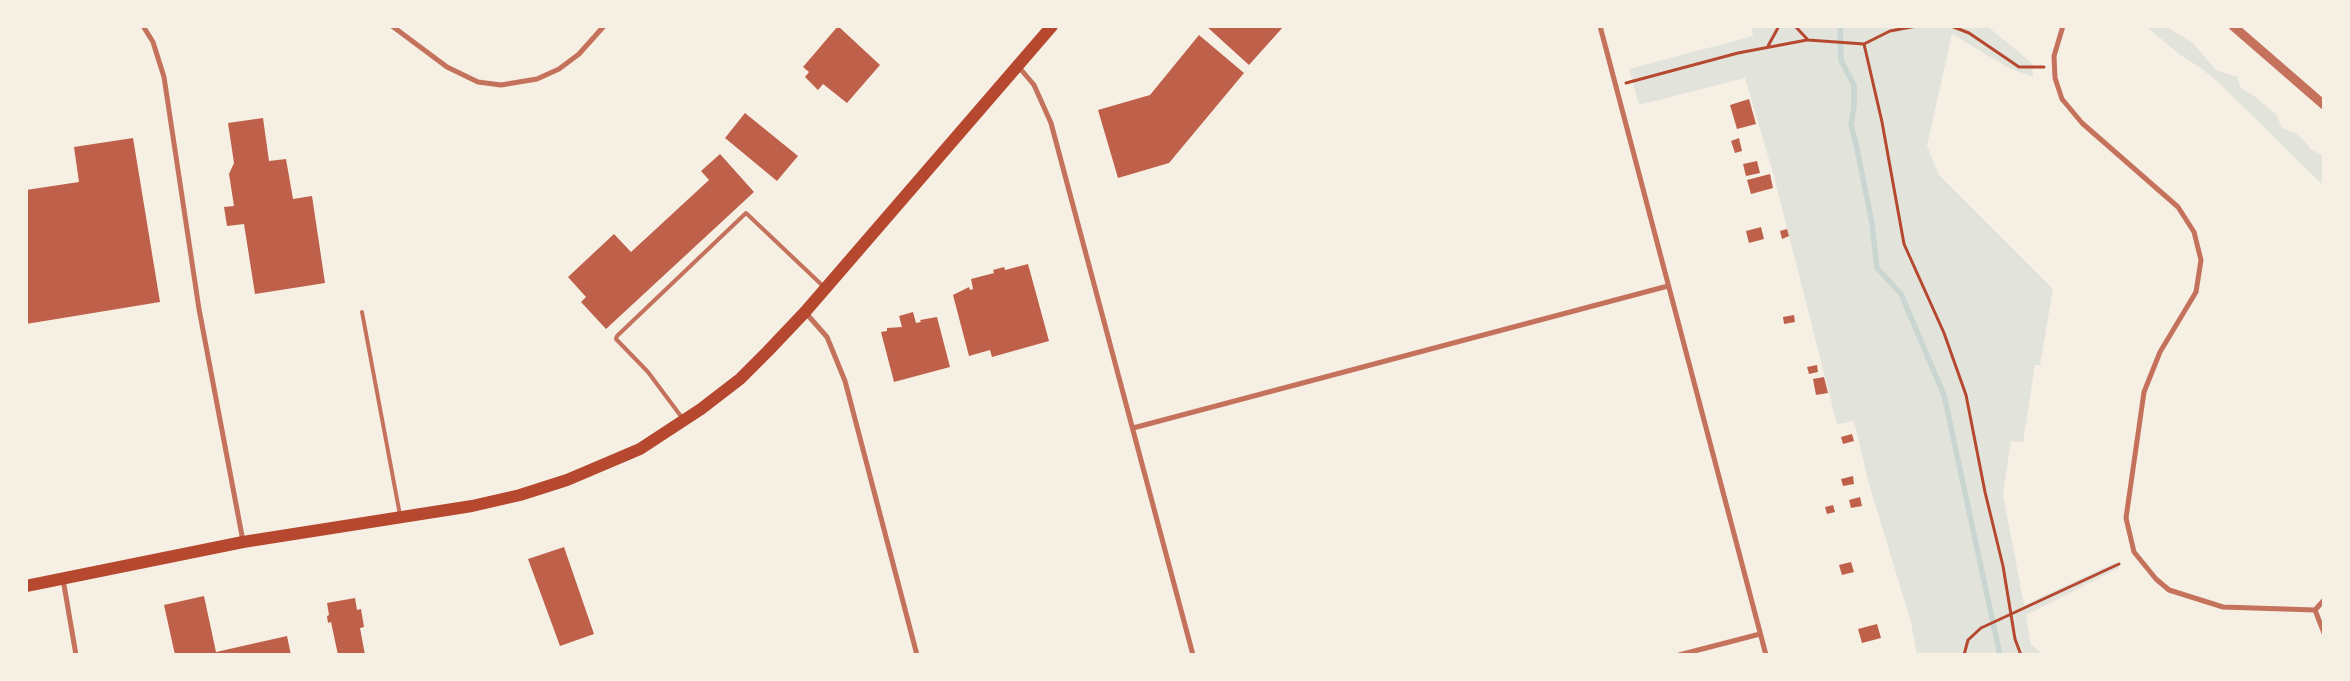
<!DOCTYPE html>
<style>
body{margin:0}
#map{position:relative;width:2350px;height:681px;overflow:hidden;background:#f6efe4;font-family:Raleway,sans-serif}
canvas{display:block}
.frame{position:absolute;inset:0;border:28px solid #f6efe4;pointer-events:none}
</style>
<div id="map">
<canvas width="2350" height="681"></canvas>
<div class="frame"></div>
</div>
<script>
const context = document.querySelector('canvas').getContext('2d');
context.lineJoin = 'round';
function fill(path, color) {
  context.fillStyle = color;
  context.fill(path, 'evenodd');
}
function toPath(rows) {
  const path = new Path2D();
  for (const r of rows) {
    path.moveTo(r[0], r[1]);
    for (let i = 2; i < r.length; i += 2) path.lineTo(r[i], r[i + 1]);
  }
  return path;
}
function trace(path, color, width, dash) {
  context.strokeStyle = color;
  context.lineWidth = width;
  context.lineCap = dash ? 'butt' : 'round';
  context.setLineDash(dash || []);
  context.stroke(path);
}
fill(toPath([
 [1751,26,1987,26,2032,63,2033,77,2007,67,1952,34,1927,146,1939,175,2053,289,2040,365,2035,365,2023,442,2011,441,2003,494,2024,605,2116,562,2119,568,2026,615,2031,645,2045,655,1917,655,1911,622,1869,484,1854,421,1837,424,1773,173,1745,78,1639,105,1629,69,1753,36],
 [2146,26,2165,26,2193,43,2216,70,2237,77,2241,88,2254,96,2276,114,2282,128,2295,133,2305,141,2310,149,2322,155,2324,158,2324,186,2222,86,2201,68,2180,55]
]), '#e2e4dc');
trace(toPath([
 [1840,26,1841,60,1854,85,1854,106,1851,125,1856,144,1872,223,1877,268,1901,294,1944,395,2000,655]
]), '#c9d6d2', 5.5);
fill(toPath([
 [838,26,880,65,847,103,823,84,818,90,805,77,809,72,803,67],
 [1206,26,1284,26,1249,65],
 [1199,35,1244,73,1169,163,1118,178,1098,110,1150,95],
 [1749,99,1756,124,1737,129,1730,105],
 [745,113,798,156,777,181,725,138],
 [263,118,269,161,286,159,293,199,312,196,325,283,255,294,244,224,227,226,224,207,234,206,229,174,234,163,228,123],
 [133,138,160,302,26,324,26,190,79,182,74,147],
 [1739,138,1742,151,1735,153,1731,141],
 [720,154,754,192,606,329,581,302,586,297,568,277,614,234,631,252,709,180,701,171],
 [1757,161,1760,173,1746,176,1743,164],
 [1770,174,1773,188,1751,194,1747,180],
 [1761,227,1764,239,1749,243,1746,231],
 [1787,229,1789,236,1782,239,1780,231],
 [1028,264,1049,341,992,357,990,350,969,356,953,295,969,287,970,290,973,289,971,279,994,273,993,270,1004,267,1005,270],
 [913,312,916,323,921,322,920,320,937,317,950,367,894,382,881,332,887,331,887,328,902,327,899,316],
 [1794,315,1795,322,1784,324,1783,317],
 [1817,365,1818,372,1809,374,1807,367],
 [1824,377,1828,393,1816,395,1813,379],
 [1852,434,1854,441,1843,444,1841,437],
 [1853,476,1854,484,1843,486,1841,479],
 [1860,497,1862,506,1851,508,1849,500],
 [1833,505,1835,512,1827,514,1825,507],
 [564,547,594,634,560,646,528,559],
 [1851,562,1854,572,1842,575,1839,565],
 [204,596,216,652,287,636,291,655,175,655,164,605],
 [355,598,357,610,361,609,364,627,360,628,365,655,338,655,331,622,328,623,327,616,329,615,327,603],
 [1877,624,1881,638,1862,643,1858,629]
]), '#bf614a');
trace(toPath([
 [1795,26,1808,40,1864,44,1882,122,1904,244,1944,333,1966,395,1985,492,2003,566,2015,639,2021,655],
 [1951,26,1969,33,2019,67,2044,67],
 [1864,44,1890,31,1917,26],
 [1768,46,1779,26],
 [1626,83,1738,53,1807,40],
 [1964,655,1968,640,1981,628,2119,564]
]), '#b5482f', 3);
trace(toPath([
 [362,312,400,515],
 [683,419,648,372,616,339,617,336,746,213,824,287]
]), '#c5725c', 4);
trace(toPath([
 [143,26,153,42,164,77,199,309,243,541],
 [392,26,447,67,478,82,501,85,537,79,559,69,579,54,604,26],
 [1600,26,1766,655],
 [2063,26,2054,56,2055,78,2062,99,2082,123,2178,207,2194,232,2201,260,2196,292,2160,352,2144,392,2126,518,2134,552,2156,579,2169,590,2223,607,2315,610,2324,600],
 [1018,66,1034,85,1051,123,1193,655],
 [805,312,827,337,845,381,917,655],
 [1133,428,1668,286],
 [63,579,76,655],
 [2315,610,2324,633],
 [1679,655,1760,634]
]), '#c5725c', 5);
trace(toPath([
 [2233,26,2324,105]
]), '#c5725c', 9);
trace(toPath([
 [26,586,243,542,472,506,520,495,567,480,640,449,701,409,740,379,768,351,805,312,1052,26]
]), '#b5482f', 12);
</script>
